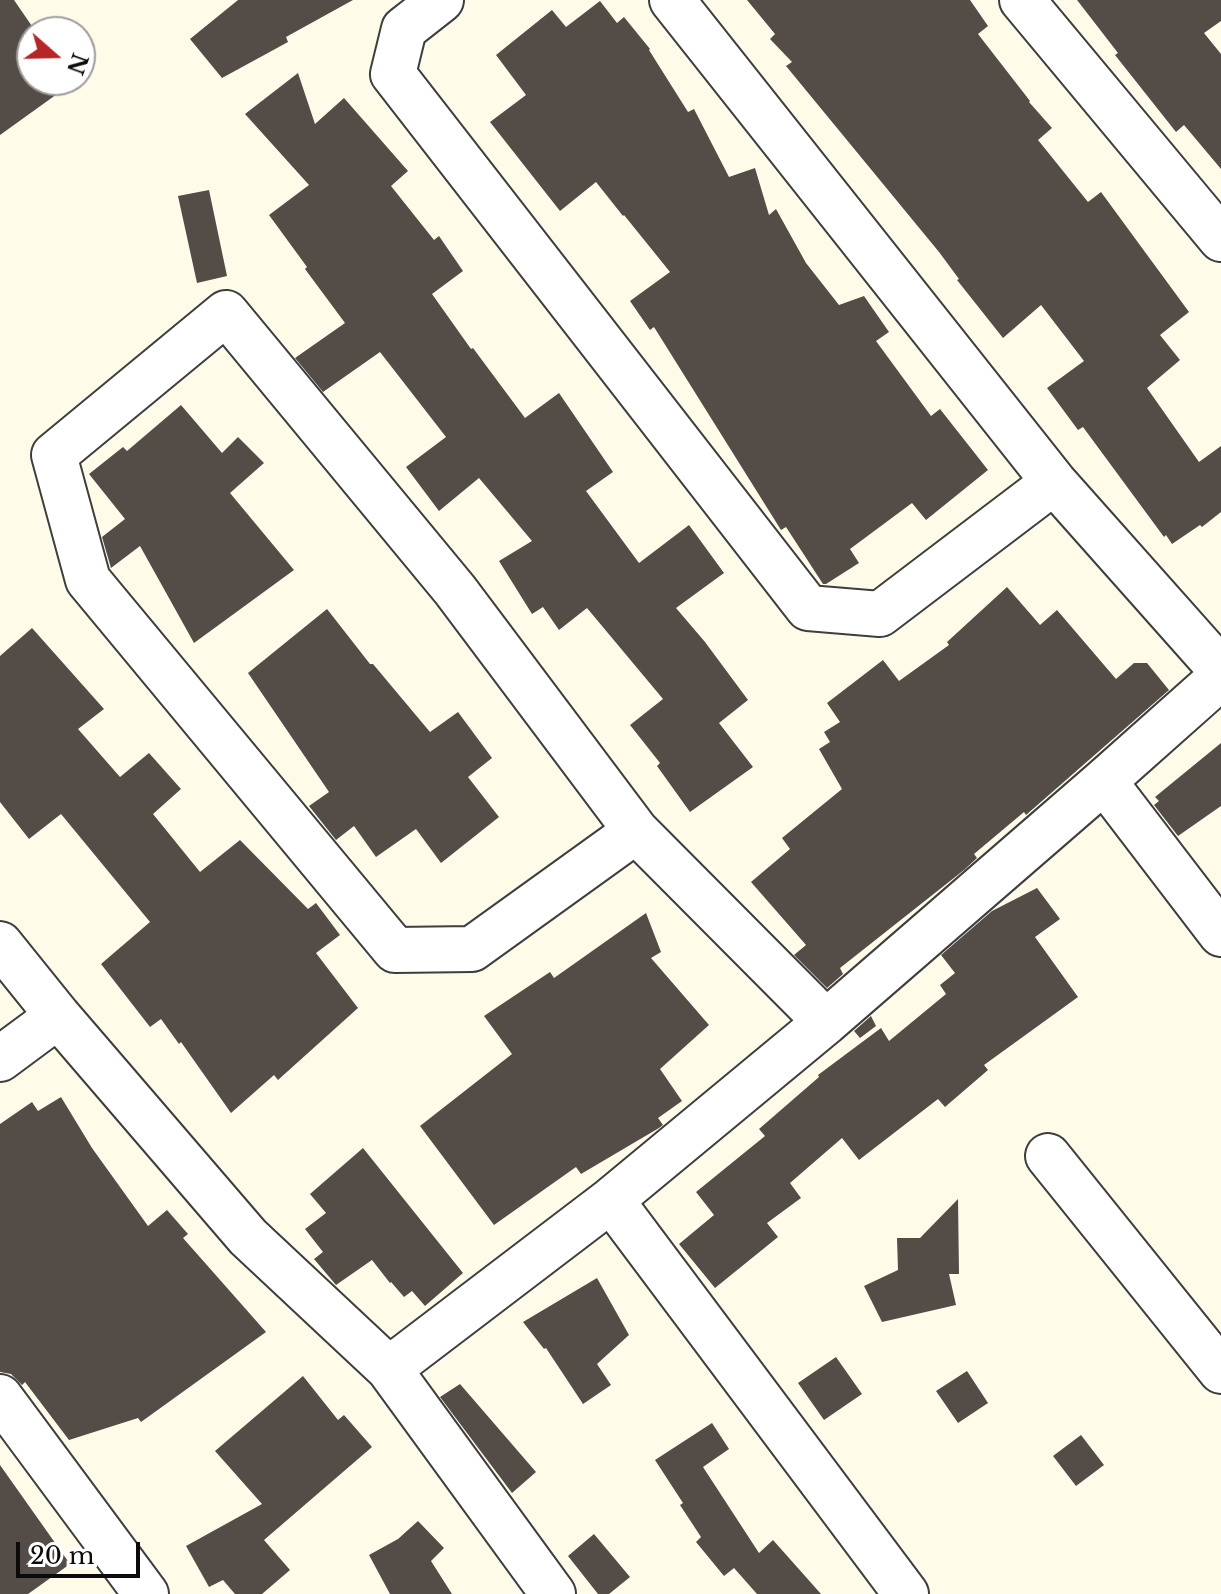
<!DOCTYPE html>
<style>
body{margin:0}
#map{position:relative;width:1221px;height:1594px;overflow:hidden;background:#fffbe9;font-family:"Libre Baskerville",serif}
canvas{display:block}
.north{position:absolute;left:16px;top:16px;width:80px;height:80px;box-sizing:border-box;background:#fff;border:2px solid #9d9d9d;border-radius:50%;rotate:110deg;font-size:22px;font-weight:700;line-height:32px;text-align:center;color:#0b0b0b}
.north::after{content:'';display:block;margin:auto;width:28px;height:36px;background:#b72627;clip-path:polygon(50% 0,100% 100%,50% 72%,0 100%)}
.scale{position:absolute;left:16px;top:1542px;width:124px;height:36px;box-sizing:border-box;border:4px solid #0b0b0b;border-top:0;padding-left:10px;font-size:24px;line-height:28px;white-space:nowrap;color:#0b0b0b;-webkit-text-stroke:6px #fff;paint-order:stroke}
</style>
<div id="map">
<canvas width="1221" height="1594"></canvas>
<div class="north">N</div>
<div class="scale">20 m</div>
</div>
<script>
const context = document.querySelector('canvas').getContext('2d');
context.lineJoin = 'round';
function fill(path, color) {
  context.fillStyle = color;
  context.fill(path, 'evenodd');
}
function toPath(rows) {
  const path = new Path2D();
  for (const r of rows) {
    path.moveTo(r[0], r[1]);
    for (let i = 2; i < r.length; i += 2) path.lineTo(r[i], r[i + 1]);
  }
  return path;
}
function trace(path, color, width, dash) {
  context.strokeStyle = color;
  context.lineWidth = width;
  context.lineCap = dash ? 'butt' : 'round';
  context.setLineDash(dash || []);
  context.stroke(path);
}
fill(toPath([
 [0,0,14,0,36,32,32,32,32,80,69,80,71,84,0,135],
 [238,0,353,0,286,37,288,42,222,78,190,39],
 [747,0,970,0,988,26,978,34,1030,101,1029,102,1052,128,1038,140,1088,202,1101,192,1189,312,1160,335,1180,360,1147,388,1199,462,1221,446,1221,512,1202,527,1200,525,1172,544,1166,535,1164,537,1083,427,1078,430,1047,388,1084,361,1041,305,1003,338,957,280,959,279,939,252,786,66,792,62,770,39,775,34],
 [1077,0,1221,0,1221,21,1204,33,1221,54,1221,169,1184,125,1176,132,1115,55,1118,53],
 [600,1,617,23,624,17,650,49,649,50,688,112,694,109,729,177,755,168,769,215,776,209,806,263,839,305,864,296,889,332,876,341,931,416,940,409,988,470,926,520,912,503,850,549,859,563,826,584,823,584,786,527,781,530,654,327,650,330,630,301,670,272,624,215,623,216,596,182,560,211,490,122,526,95,496,55,552,10,566,27],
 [298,73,315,124,344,98,408,171,391,186,434,240,439,236,463,271,432,294,471,349,473,348,525,418,559,393,613,472,586,491,639,563,689,525,724,573,676,608,705,642,748,700,719,723,753,767,690,812,657,766,660,763,630,725,663,699,587,608,559,630,543,607,532,614,499,561,532,541,479,478,439,511,406,467,446,437,380,352,323,392,295,358,345,323,305,269,307,267,269,215,309,185,245,114],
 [209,190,227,276,197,283,178,196],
 [181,405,222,453,238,437,264,463,230,493,294,570,194,643,140,546,111,568,102,537,125,519,89,474,123,447,127,451],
 [1007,587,1040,625,1057,610,1116,679,1134,663,1147,663,1169,690,1026,815,1024,812,974,854,977,858,964,870,840,968,843,974,827,988,794,955,806,945,751,882,790,849,782,838,842,789,819,749,830,742,824,732,840,722,827,703,883,660,899,681,949,645,947,642],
 [327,609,370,664,373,664,430,732,458,712,492,758,468,777,499,817,441,863,416,829,376,857,354,826,336,840,309,806,329,792,248,673],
 [32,628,104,709,78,729,120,777,149,753,181,789,153,814,200,872,240,840,308,909,316,903,340,935,316,953,358,1008,278,1080,274,1075,231,1113,181,1042,179,1044,161,1019,150,1027,101,964,150,922,61,814,29,839,0,802,0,656],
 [1221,743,1221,806,1178,836,1154,805,1159,801,1155,797],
 [1037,888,1060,919,1035,937,1078,997,984,1065,988,1070,945,1107,938,1099,859,1160,842,1138,790,1183,801,1198,767,1223,778,1237,715,1288,679,1244,714,1215,696,1192,765,1136,759,1129,819,1077,818,1075,881,1028,889,1041,946,994,940,985,955,973,941,955,992,911],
 [646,913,661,952,651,958,709,1025,660,1069,682,1101,658,1118,663,1125,659,1128,581,1174,576,1167,494,1225,420,1126,512,1054,484,1016,550,972,554,978],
 [871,1016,876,1026,860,1038,854,1031],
 [61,1097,92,1148,148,1226,167,1210,188,1234,183,1238,266,1332,141,1422,138,1418,69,1440,25,1382,22,1385,11,1374,0,1372,0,1124,32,1102,38,1111],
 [363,1148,463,1273,425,1306,412,1291,404,1297,391,1282,390,1283,372,1260,336,1285,314,1259,323,1252,305,1229,326,1213,310,1194],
 [958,1199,959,1274,949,1274,956,1305,882,1322,864,1286,898,1270,897,1238,920,1238],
 [597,1278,629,1335,597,1364,611,1385,583,1404,546,1348,544,1349,523,1322],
 [836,1357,862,1394,824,1420,798,1383],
 [967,1371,988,1403,958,1423,936,1391],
 [303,1376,338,1420,344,1415,372,1447,264,1540,290,1570,262,1594,235,1594,223,1580,209,1587,186,1546,262,1504,215,1451],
 [460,1384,536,1472,512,1493,440,1397],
 [712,1423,729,1449,703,1467,759,1553,773,1540,821,1594,757,1594,734,1568,724,1576,696,1542,701,1537,680,1505,683,1503,655,1460],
 [1081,1435,1104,1465,1076,1486,1053,1456],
 [0,1465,70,1564,28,1594,0,1594],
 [418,1521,444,1548,431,1561,452,1594,390,1594,369,1555,398,1539],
 [594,1534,630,1577,609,1594,598,1594,568,1556]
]), '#534c47');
const minor = toPath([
 [441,0,404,29,393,74,808,608,880,614,1054,482],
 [672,0,1054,482,1221,670],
 [1022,0,1221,239],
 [1104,781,1221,934],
 [636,831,472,949,395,950,88,580,54,455,226,313,455,590,636,831,826,1022],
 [0,944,58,1016,248,1237,389,1369,553,1594],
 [0,1059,58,1016],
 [1048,1156,1221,1371],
 [611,1200,906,1594],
 [389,1369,611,1200,826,1022,1104,781,1221,677],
 [0,1397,146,1594]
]);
trace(minor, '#3e3e3e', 48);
trace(minor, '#fff', 44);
</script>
